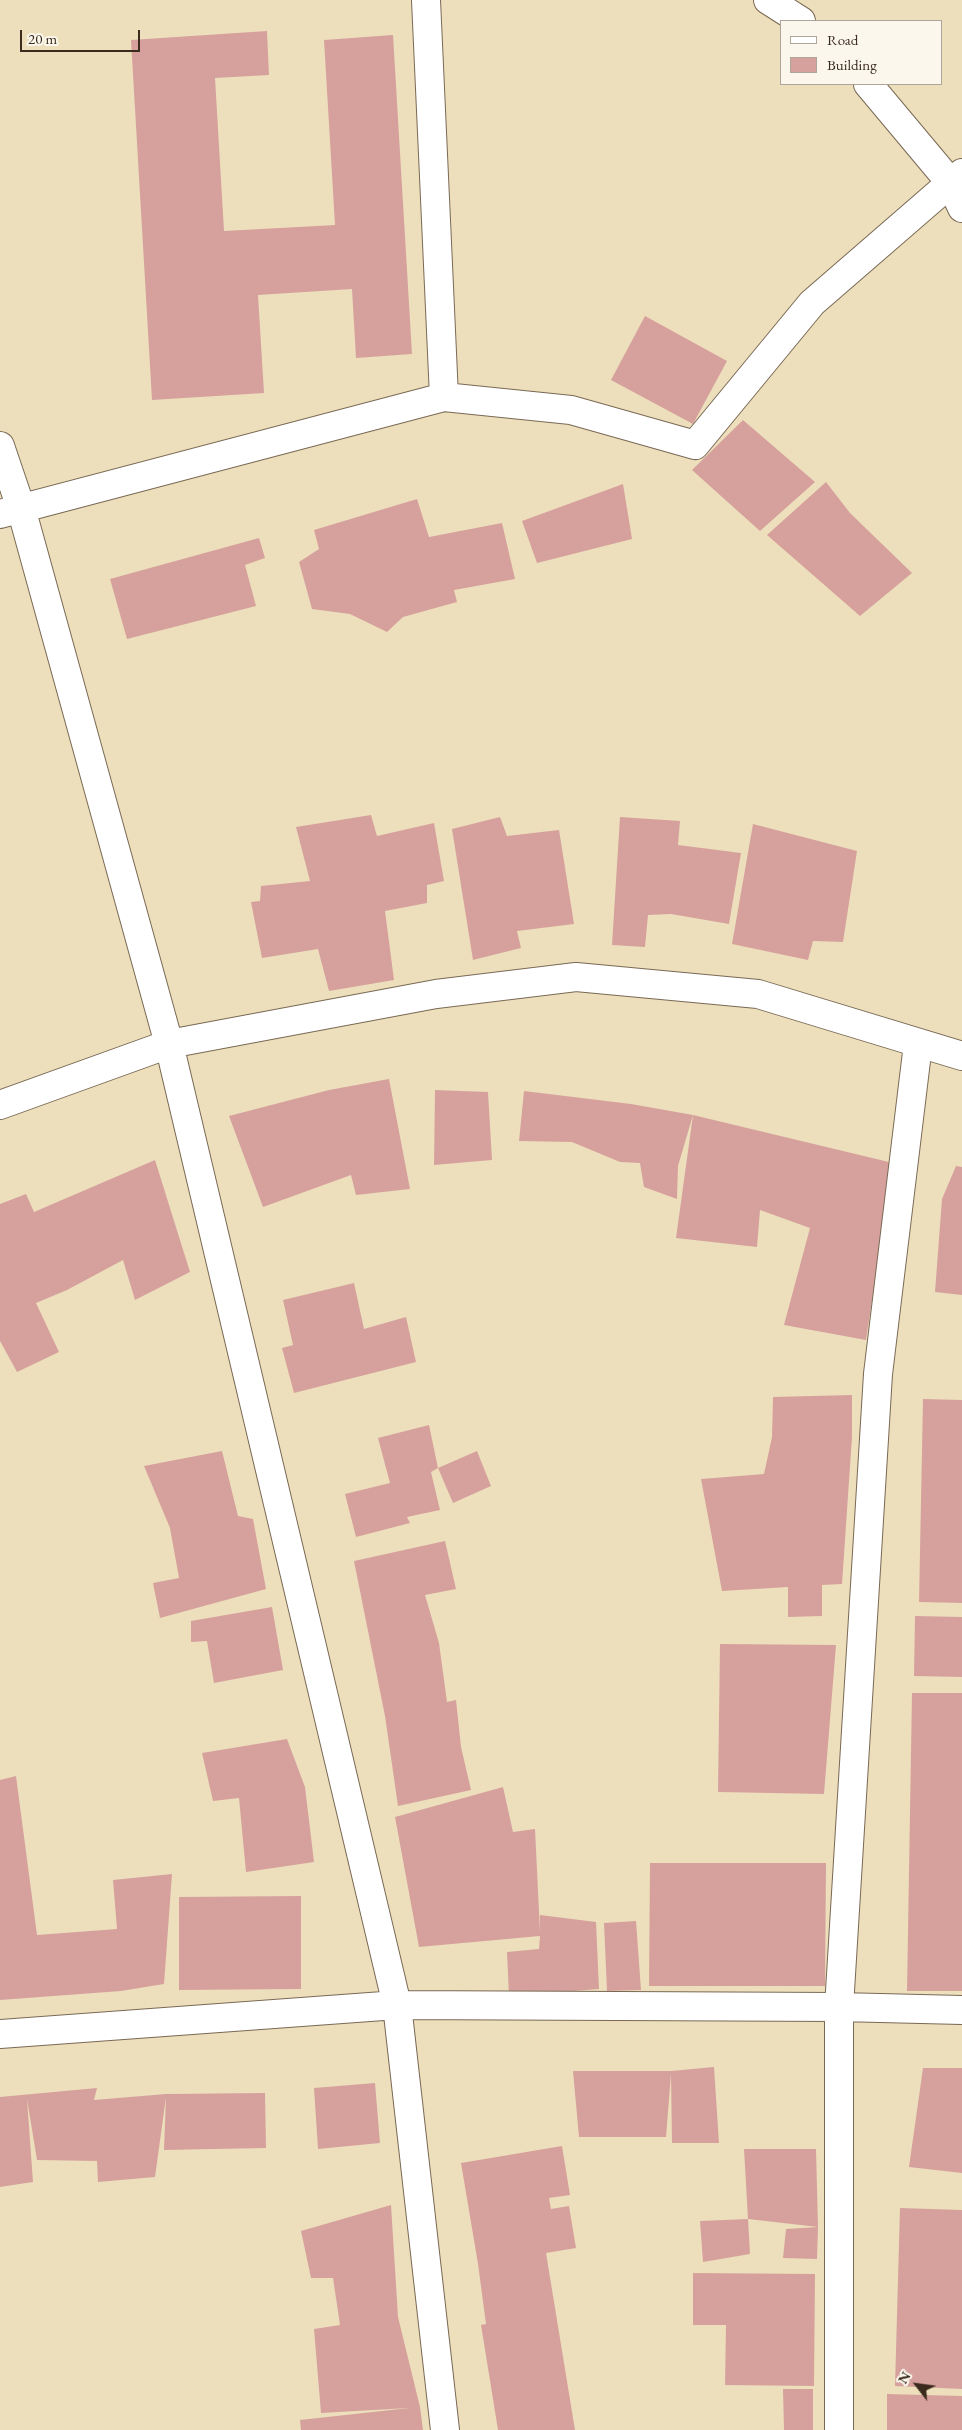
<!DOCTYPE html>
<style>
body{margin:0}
#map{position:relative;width:962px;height:2430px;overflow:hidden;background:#eddfbc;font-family:"EB Garamond",serif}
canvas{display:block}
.legend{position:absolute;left:780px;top:20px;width:162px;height:65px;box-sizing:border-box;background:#fbf7ec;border:1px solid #aea59a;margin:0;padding:6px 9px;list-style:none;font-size:15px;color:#3b2a1e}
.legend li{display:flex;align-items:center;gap:10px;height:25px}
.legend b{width:25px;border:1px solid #aea59a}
.north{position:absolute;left:892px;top:2360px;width:50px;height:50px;-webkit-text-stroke:4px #fbf7ec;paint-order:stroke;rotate:300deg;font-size:14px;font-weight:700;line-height:20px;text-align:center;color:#3b2a1e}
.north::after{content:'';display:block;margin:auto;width:18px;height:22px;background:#3b2a1e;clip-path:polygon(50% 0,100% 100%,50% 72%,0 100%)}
.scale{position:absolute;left:20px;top:30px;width:120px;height:22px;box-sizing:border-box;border:2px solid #3b2a1e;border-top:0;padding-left:6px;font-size:15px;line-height:18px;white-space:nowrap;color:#3b2a1e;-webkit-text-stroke:4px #fbf7ec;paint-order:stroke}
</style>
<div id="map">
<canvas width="962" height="2430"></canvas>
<ul class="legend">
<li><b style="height:6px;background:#fff"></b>Road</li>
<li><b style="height:14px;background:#d6a19d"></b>Building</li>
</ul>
<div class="north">N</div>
<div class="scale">20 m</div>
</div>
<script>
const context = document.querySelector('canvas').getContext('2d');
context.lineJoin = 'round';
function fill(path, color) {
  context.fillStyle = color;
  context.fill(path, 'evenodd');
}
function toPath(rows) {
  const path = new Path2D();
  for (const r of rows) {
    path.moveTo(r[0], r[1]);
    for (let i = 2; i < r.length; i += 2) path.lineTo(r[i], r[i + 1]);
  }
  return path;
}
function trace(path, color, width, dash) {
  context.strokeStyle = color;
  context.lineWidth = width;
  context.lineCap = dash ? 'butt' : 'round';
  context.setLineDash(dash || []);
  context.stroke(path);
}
fill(toPath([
 [267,31,269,75,215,78,224,231,335,225,324,40,393,35,412,354,356,358,352,289,258,295,264,393,152,400,131,40],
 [645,316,727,361,693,424,611,380],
 [743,420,815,482,760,531,692,470],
 [826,482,850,513,912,573,860,616,767,535],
 [623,484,632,539,537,563,522,521],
 [417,499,429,537,502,523,515,579,454,590,457,602,403,617,387,632,350,614,312,609,299,562,319,549,314,530],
 [259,538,265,558,245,565,256,606,127,639,110,579],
 [371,815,377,836,434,823,444,881,427,885,427,903,385,911,394,980,329,991,318,949,262,958,251,902,260,901,261,886,310,881,296,827],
 [500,817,507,836,559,830,574,924,517,931,521,948,473,960,452,829],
 [620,817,680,821,678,845,741,853,729,924,671,914,648,915,645,947,612,945],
 [753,824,857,851,843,942,813,941,808,960,732,944],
 [389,1079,410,1189,356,1195,351,1175,263,1207,229,1116,329,1090],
 [435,1090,488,1092,492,1160,434,1165],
 [524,1091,631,1104,693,1115,678,1166,677,1199,644,1187,640,1163,620,1162,572,1142,519,1141],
 [693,1115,893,1163,866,1340,784,1325,810,1228,760,1210,757,1247,676,1238],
 [155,1160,190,1272,135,1300,123,1260,67,1290,36,1303,59,1352,17,1372,0,1341,0,1204,26,1194,34,1212],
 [956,1166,962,1167,962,1295,935,1292,942,1199],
 [354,1283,364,1329,406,1317,416,1362,294,1393,282,1348,293,1345,283,1300],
 [852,1395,852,1437,842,1584,822,1585,822,1616,788,1617,788,1587,722,1591,701,1479,764,1474,772,1437,773,1397],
 [923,1399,962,1400,962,1603,919,1602],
 [429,1425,438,1468,431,1472,440,1510,407,1517,410,1523,356,1537,345,1494,390,1483,378,1438],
 [222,1451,238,1516,253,1519,266,1589,160,1618,153,1583,179,1578,170,1528,144,1466],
 [477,1451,491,1486,453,1503,438,1468],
 [445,1541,456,1589,425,1595,439,1643,447,1702,456,1700,461,1747,471,1790,398,1806,385,1716,354,1561],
 [272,1607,283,1670,214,1683,207,1641,191,1642,191,1621],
 [915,1616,962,1617,962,1677,914,1676],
 [720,1644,836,1645,824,1794,718,1792],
 [912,1693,962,1693,962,1991,907,1991],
 [287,1739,305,1787,314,1862,246,1872,239,1798,213,1801,202,1753],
 [16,1776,37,1935,117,1929,113,1880,172,1874,164,1984,121,1991,0,2000,0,1780],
 [503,1787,513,1832,535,1829,540,1932,540,1915,596,1922,599,1989,509,1996,507,1952,539,1949,540,1936,419,1947,395,1817],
 [650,1863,826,1863,825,1986,649,1986],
 [301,1896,301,1989,179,1990,179,1897],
 [636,1921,641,1990,607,1991,604,1923],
 [714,2067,719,2143,672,2143,671,2074,666,2137,579,2137,573,2071,671,2071],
 [923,2068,962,2068,962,2173,909,2167],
 [375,2083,380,2143,318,2149,314,2088],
 [97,2088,94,2100,166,2094,265,2093,266,2148,164,2150,166,2097,155,2177,98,2182,97,2161,37,2160,27,2099,33,2182,0,2187,0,2097],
 [562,2146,570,2195,549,2198,551,2209,569,2206,576,2248,546,2253,575,2430,498,2430,481,2325,486,2324,478,2264,461,2163],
 [744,2149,816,2149,818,2227,817,2259,783,2258,786,2229,818,2227,748,2219],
 [391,2205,398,2317,420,2407,423,2430,301,2430,300,2420,409,2408,321,2413,314,2329,340,2325,333,2278,311,2278,301,2231],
 [900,2208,962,2210,962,2389,895,2386],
 [748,2219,750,2254,703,2262,700,2221],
 [693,2273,815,2274,814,2386,725,2385,726,2325,693,2325],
 [783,2389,813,2389,813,2430,784,2430],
 [887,2394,962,2396,962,2430,887,2430]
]), '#d6a19d');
const minor = toPath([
 [426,0,444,397],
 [768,0,801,21],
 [868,84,950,182,962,208],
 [0,446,21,508,169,1044,397,2005,445,2430],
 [0,514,444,397,571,410,695,445,812,303,962,173],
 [0,1105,169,1044,436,994,576,977,758,994,962,1056],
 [0,2034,397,2005,839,2007,962,2010],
 [839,2430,839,2007,878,1374,918,1044]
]);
trace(minor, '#796955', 30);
trace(minor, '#fff', 28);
</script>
